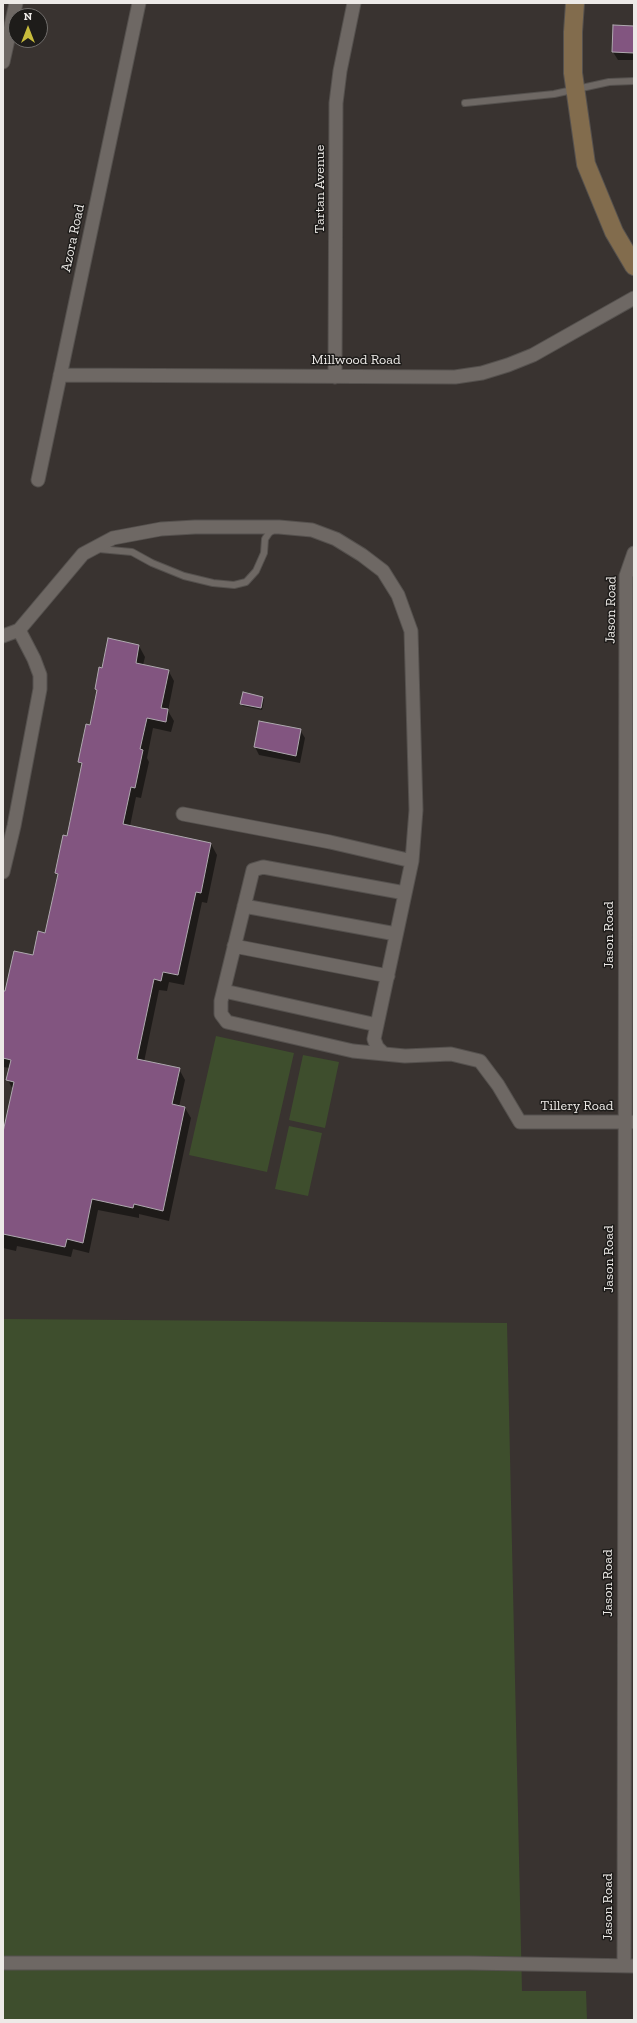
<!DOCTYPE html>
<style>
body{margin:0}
#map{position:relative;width:637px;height:2023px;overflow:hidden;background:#393330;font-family:"Zilla Slab",serif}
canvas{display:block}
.frame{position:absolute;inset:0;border:4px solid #edeae7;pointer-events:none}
.north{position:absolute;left:8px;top:8px;width:40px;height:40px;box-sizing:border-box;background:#1e1c1a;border:1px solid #716e6c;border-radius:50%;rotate:0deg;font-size:11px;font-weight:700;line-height:16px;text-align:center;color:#edeae7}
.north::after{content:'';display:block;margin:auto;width:14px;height:18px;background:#c7bb3c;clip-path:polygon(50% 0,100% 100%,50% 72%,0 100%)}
</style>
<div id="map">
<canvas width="637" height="2023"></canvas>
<div class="frame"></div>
<div class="north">N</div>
</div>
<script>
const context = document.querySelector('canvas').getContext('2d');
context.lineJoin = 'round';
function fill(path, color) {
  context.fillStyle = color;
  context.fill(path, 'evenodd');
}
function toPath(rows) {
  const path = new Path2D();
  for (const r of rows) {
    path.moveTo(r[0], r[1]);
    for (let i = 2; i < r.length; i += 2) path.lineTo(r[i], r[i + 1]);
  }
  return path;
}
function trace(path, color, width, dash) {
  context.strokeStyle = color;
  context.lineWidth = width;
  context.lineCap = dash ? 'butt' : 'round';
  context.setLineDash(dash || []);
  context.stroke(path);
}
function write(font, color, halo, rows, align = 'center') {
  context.font = font + ' "Zilla Slab",serif';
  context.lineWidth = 3;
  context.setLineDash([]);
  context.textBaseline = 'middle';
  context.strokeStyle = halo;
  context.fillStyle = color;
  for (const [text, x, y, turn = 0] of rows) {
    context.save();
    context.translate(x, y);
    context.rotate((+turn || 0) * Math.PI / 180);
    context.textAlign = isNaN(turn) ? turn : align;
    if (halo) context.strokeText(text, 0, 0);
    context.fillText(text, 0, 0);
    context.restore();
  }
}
fill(toPath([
 [216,1036,294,1053,267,1172,189,1155],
 [303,1055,339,1062,325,1128,289,1120],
 [289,1126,322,1133,308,1196,275,1189],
 [3,1319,507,1323,522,1991,586,1991,587,2020,3,2020]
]), '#3e4e2d');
fill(toPath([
 [634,27,634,60,618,60,613,52],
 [109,640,139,646,145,657,143,665,168,670,174,681,168,711,174,721,171,732,153,728,147,758,149,762,141,798,136,797,130,826,211,844,217,855,207,903,202,902,184,985,169,982,167,991,159,990,144,1062,179,1069,185,1080,179,1107,185,1108,191,1118,169,1221,139,1214,139,1218,98,1210,89,1253,73,1249,71,1257,17,1246,16,1251,3,1248,3,1135,13,1090,8,1080,10,1068,3,1067,3,992,6,992,33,956,46,934,58,876,56,873,67,837,82,767,79,762,90,726,98,692,96,689,103,669],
 [263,697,264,700,262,710,243,706,241,704],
 [260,722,300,730,305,738,300,763,259,755,255,747]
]), '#0007');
const building = toPath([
 [613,25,634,26,634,53,612,52,613,25],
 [108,638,139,645,136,663,169,670,161,708,168,709,166,722,147,718,140,749,143,750,135,788,131,787,123,824,211,843,201,893,196,892,178,975,163,972,161,981,154,979,137,1059,180,1068,172,1104,185,1107,163,1211,134,1204,133,1208,92,1199,83,1243,67,1239,65,1247,3,1234,3,1132,14,1082,6,1080,11,1060,3,1058,3,991,5,991,14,951,33,955,38,931,45,933,58,874,55,873,63,835,67,836,82,763,78,762,86,724,90,725,97,690,95,689,99,667,102,668,108,638],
 [243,692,263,697,261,708,240,704,243,692],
 [259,721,301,729,296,756,254,747,259,721]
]);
fill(building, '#825580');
trace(building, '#afa9af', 1);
const lane = toPath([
 [465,103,554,94,609,82,634,81],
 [99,549,132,552,152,563,184,576,213,583,234,585,246,582,256,571,264,553,265,539,269,533,275,529]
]);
const street = toPath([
 [3,62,16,3],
 [60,375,455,377,482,373,508,365,533,355,634,298],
 [335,377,336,103,340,71,354,3],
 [38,480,139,3],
 [3,636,19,630,83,554,113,538,161,529,195,527,279,527,312,530,336,539,362,555,383,571,398,595,411,631,416,810,412,861,374,1039,377,1047,384,1054],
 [183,814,330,842,412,861],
 [3,872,14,826,40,689,40,675,34,659,19,630],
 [405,893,263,867,253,870,221,1001,221,1014,227,1022,353,1051,405,1056,451,1054,480,1061,498,1085,520,1122,632,1122],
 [244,906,396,934],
 [234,946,388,976],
 [224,991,377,1025],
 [3,1963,469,1963,634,1966],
 [624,1966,626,576,634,553]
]);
const secondary = toPath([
 [575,3,573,32,573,73,586,164,614,232,634,266]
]);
trace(lane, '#55514e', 8);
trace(street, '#55514e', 15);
trace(secondary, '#55514e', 20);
trace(lane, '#6e6864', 6);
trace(street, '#6e6864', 13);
trace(secondary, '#826c4d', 18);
write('14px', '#edeae7', '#1e1c1a', [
 ["Tartan Avenue",320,189,-90],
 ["Azora Road",73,238,-78],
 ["Millwood Road",356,360],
 ["Jason Road",611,610,-89],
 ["Jason Road",609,935,-90],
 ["Tillery Road",577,1106],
 ["Jason Road",609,1259,-90],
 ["Jason Road",608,1583,-90],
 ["Jason Road",608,1907,-90]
]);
</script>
